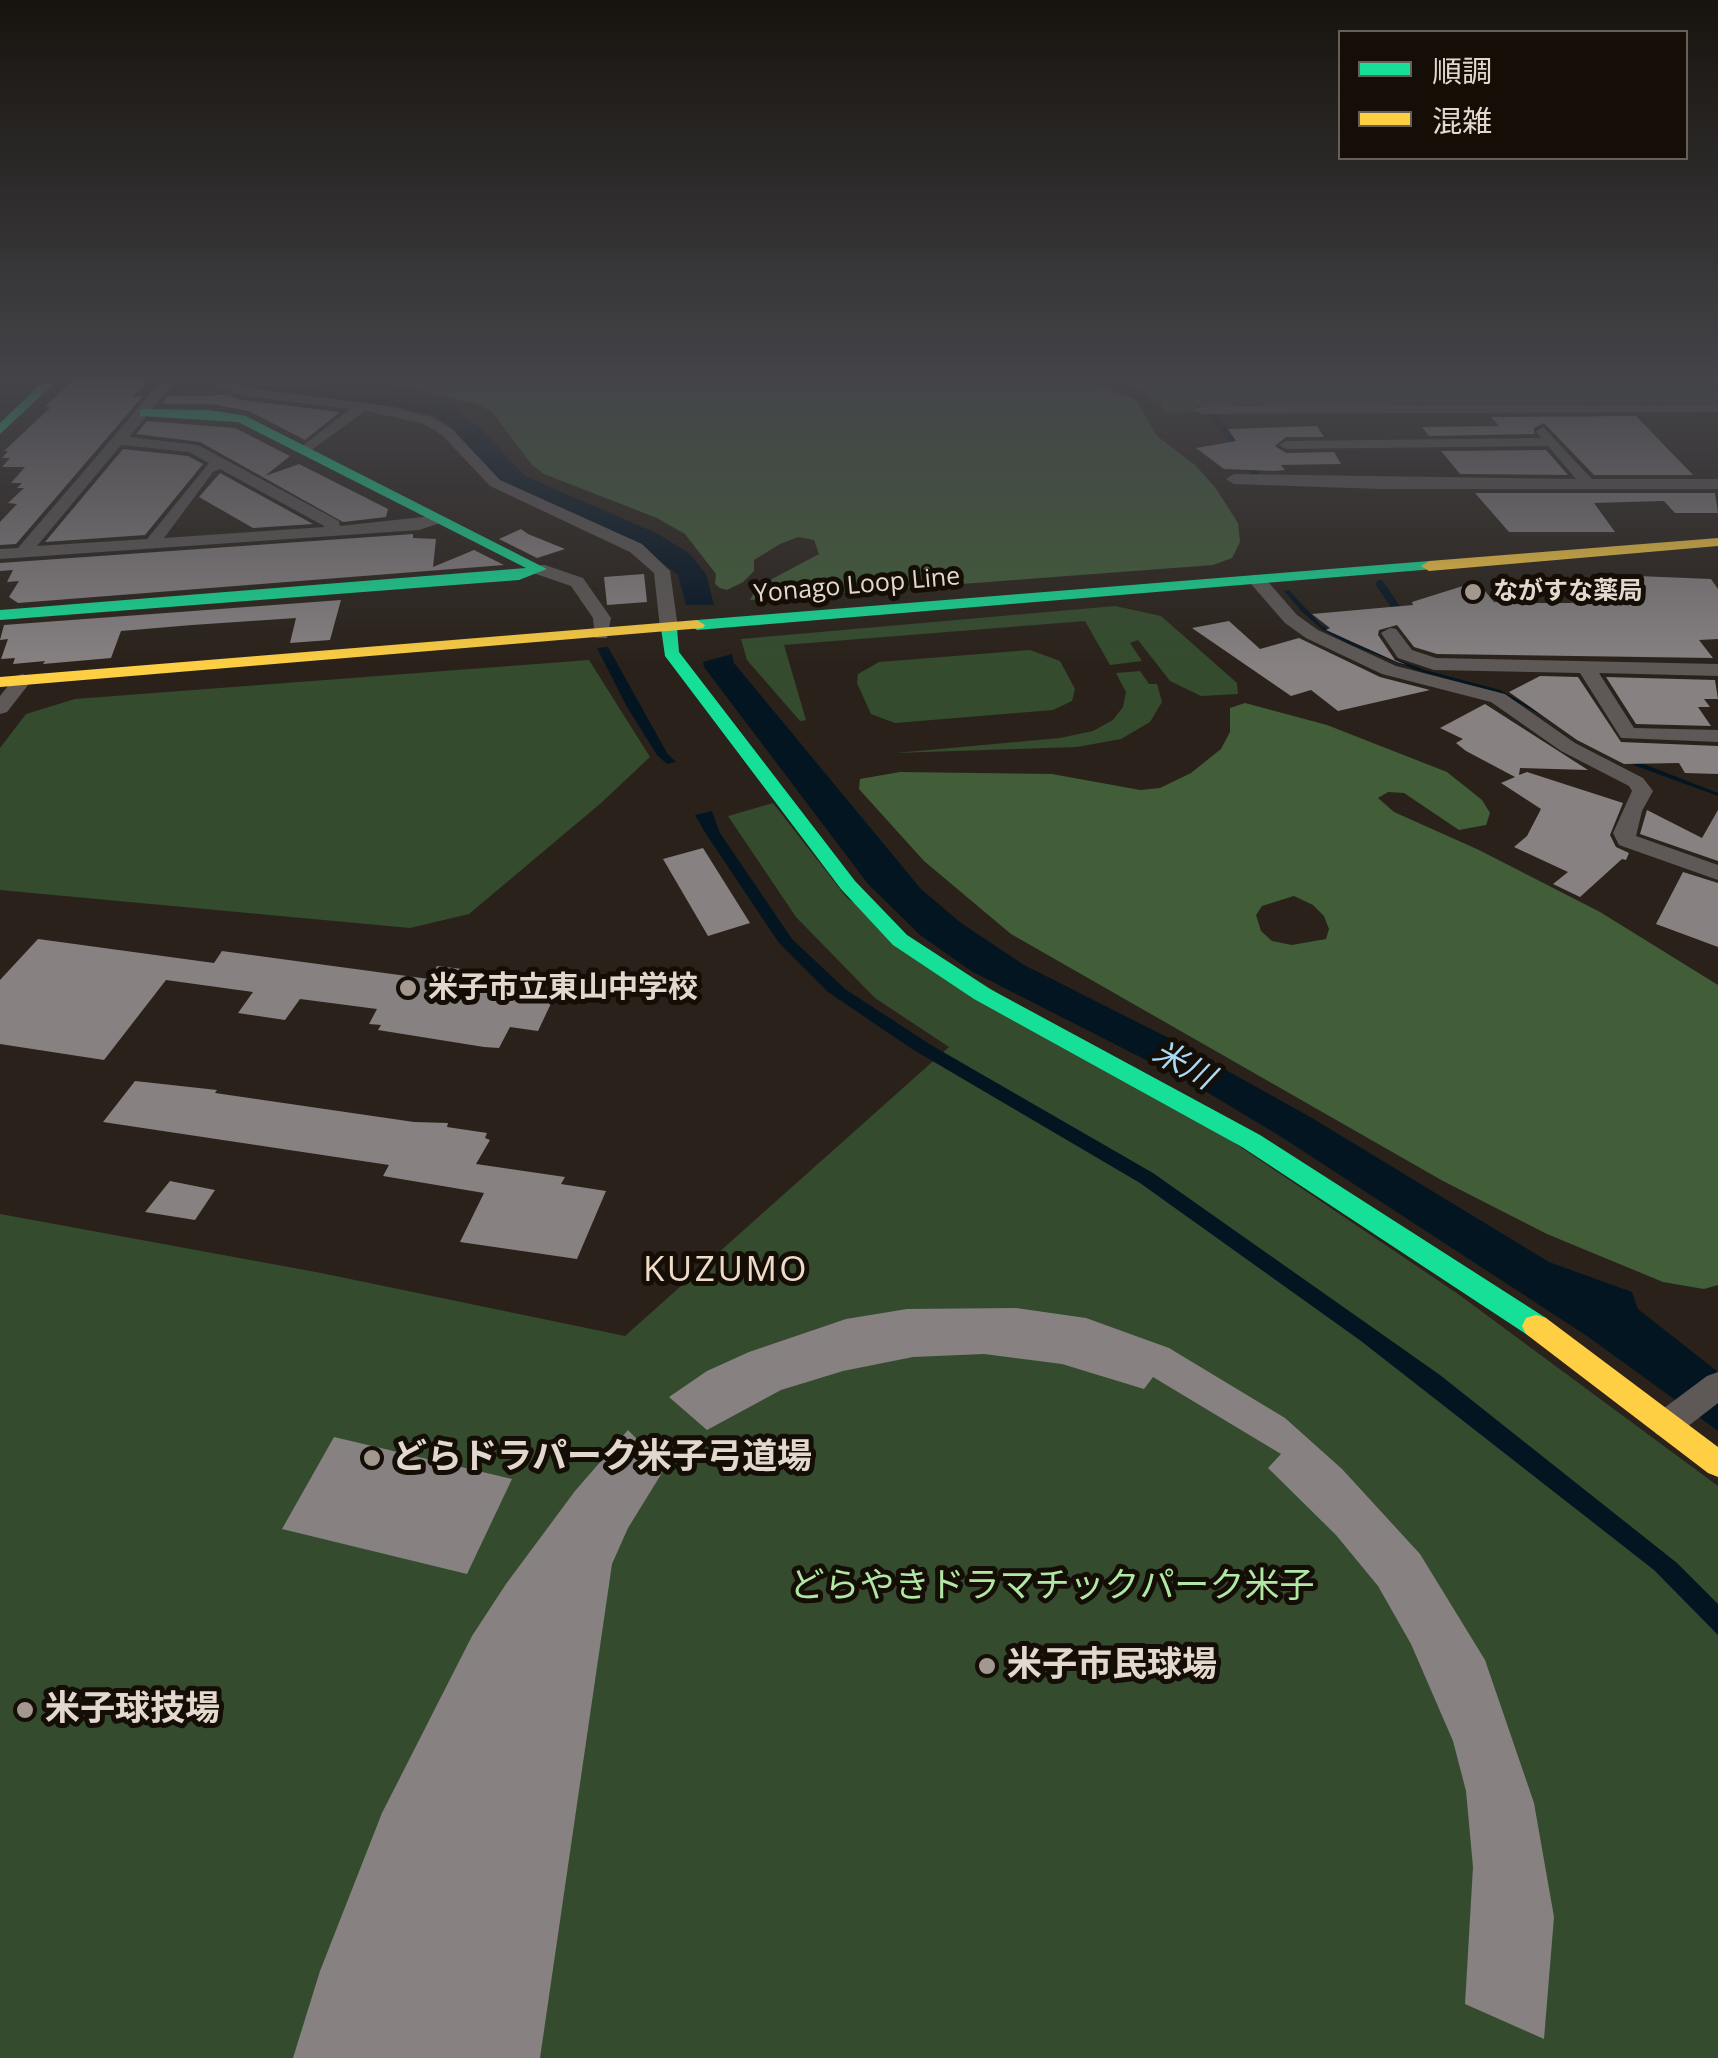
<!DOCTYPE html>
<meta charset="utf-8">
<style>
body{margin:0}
#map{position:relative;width:1718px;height:2058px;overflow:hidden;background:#2a221a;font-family:"Open Sans","Noto Sans JP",sans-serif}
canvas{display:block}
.legend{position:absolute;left:1338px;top:30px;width:350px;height:130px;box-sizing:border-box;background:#140e07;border:2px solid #665f57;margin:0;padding:12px 18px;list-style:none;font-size:30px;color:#e2d8ce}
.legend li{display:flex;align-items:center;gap:20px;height:50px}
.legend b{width:50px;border:2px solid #665f57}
</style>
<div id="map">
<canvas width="1718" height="2058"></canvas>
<ul class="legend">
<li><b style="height:12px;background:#16e098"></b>順調</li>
<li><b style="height:12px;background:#ffcf43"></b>混雑</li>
</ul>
</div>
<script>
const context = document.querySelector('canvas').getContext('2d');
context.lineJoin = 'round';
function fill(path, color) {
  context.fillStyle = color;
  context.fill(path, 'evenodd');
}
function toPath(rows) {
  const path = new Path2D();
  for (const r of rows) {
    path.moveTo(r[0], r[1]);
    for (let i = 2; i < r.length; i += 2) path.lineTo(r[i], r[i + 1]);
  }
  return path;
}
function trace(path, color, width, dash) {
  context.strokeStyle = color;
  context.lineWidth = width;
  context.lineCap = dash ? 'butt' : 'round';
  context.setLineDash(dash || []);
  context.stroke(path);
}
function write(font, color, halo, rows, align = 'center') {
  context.font = font + ' "Open Sans","Noto Sans JP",sans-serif';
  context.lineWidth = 10;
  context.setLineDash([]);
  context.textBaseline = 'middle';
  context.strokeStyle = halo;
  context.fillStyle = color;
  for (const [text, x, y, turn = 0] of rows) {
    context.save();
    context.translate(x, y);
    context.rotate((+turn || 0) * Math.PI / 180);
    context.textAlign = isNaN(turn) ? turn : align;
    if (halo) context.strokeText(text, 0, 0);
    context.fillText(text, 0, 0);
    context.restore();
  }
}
fill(toPath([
 [1108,379,1718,379,1718,403,1197,406,1198,412,1164,413,1160,403,1142,391],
 [1115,606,1161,616,1237,683,1238,694,1201,696,1170,681,1138,640,1130,643,1142,661,1110,665,1085,621,784,645,806,720,800,721,747,660,741,639],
 [1030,650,1060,661,1075,689,1072,701,1053,710,895,723,871,714,857,683,858,674,879,662],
 [589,660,650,757,601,803,469,914,410,928,0,890,0,748,26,714,75,699],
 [1140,671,1149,684,1157,684,1162,702,1150,722,1121,739,1077,747,895,753,1060,738,1093,731,1113,720,1123,707,1126,692,1116,673],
 [773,803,847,898,1236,1144,1458,1294,1718,1486,1718,2058,0,2058,0,1214,321,1273,625,1336,949,1047,875,998,796,917,728,816]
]), '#344c2d');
fill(toPath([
 [314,379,1082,380,1136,400,1157,436,1195,465,1215,487,1238,523,1240,542,1232,558,1213,565,750,600,757,587,819,554,814,540,798,537,780,544,754,560,754,571,743,582,727,590,720,588,715,584,716,574,685,534,657,518,544,474,532,465,493,413,481,406,410,387],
 [1245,703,1327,725,1447,772,1482,800,1490,813,1486,825,1459,830,1404,793,1388,792,1378,798,1394,812,1479,850,1600,912,1718,985,1718,1285,1704,1289,1663,1282,1547,1234,1443,1181,1011,934,924,861,859,789,860,779,900,772,1052,774,1140,790,1160,788,1191,773,1221,749,1230,732,1230,708],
 [1294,896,1313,905,1324,916,1329,929,1326,939,1292,945,1272,941,1261,931,1256,915,1262,906]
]), '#415e38');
fill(toPath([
 [231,379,452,408,478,426,525,476,658,534,690,554,706,574,714,605,686,605,678,575,632,540,499,481,447,423,434,415,405,408,258,393],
 [1289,590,1321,625,1353,643,1425,670,1500,690,1618,754,1718,793,1718,796,1636,766,1502,694,1422,672,1349,644,1323,630,1302,612,1284,591],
 [608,647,667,753,676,762,667,764,657,755,627,707,597,648],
 [732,654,734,663,921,889,961,923,1024,965,1165,1036,1312,1118,1549,1262,1632,1292,1638,1309,1718,1372,1718,1431,1587,1336,1283,1138,1195,1085,971,971,920,935,868,884,704,667,703,662],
 [712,811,720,833,792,939,845,989,931,1045,1153,1173,1440,1375,1677,1563,1718,1604,1718,1635,1654,1570,1361,1341,1140,1183,912,1049,828,992,779,943,706,834,695,815]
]), '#041522');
trace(toPath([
 [1213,414,1258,478,1252,479]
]), '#041522', 6);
trace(toPath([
 [1380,584,1402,616]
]), '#041522', 8);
fill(toPath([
 [71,381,146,382,133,397,143,396,16,544,0,545,0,522,17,504,8,503,24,488,17,488,22,483,11,483,25,467,2,467,10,458,2,458,8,451,4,451,51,407,45,407],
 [229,395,241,400,340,412,305,440,249,411,211,404,162,404,168,396],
 [1636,416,1693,475,1594,475,1544,423,1534,428,1534,434,1429,436,1422,427,1499,426,1491,417],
 [147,421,235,428,290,456,265,476,299,464,388,509,386,517,343,522,200,442,136,434],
 [1317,426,1324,437,1286,437,1275,446,1286,453,1334,452,1341,464,1281,465,1285,470,1275,471,1224,469,1196,448,1236,441,1228,429],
 [123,449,188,456,203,464,145,535,45,542],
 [1546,450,1568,475,1460,474,1441,451],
 [220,473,313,524,253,528,199,497],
 [1475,493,1715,493,1718,513,1675,513,1664,501,1594,503,1615,532,1509,532],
 [521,529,528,534,565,549,537,558,499,539],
 [413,534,413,538,436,539,433,567,474,550,504,565,18,603,9,597,19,581,7,582,13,570,0,571,0,563],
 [644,574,647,602,607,605,604,577],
 [1638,576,1711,579,1718,589,1718,639,1699,640,1713,658,1437,654,1414,647,1397,625,1379,630,1378,635,1395,660,1407,665,1397,662,1326,630,1330,628,1312,614,1413,605,1412,602,1466,585,1480,585,1494,602,1513,603,1573,603,1567,595,1645,595],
 [341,600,330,640,290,643,296,618,192,625,121,631,111,658,43,664,45,661,13,664,15,658,1,659,8,639,0,640,4,625],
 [1229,621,1260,649,1299,638,1380,677,1430,690,1338,711,1311,690,1291,696,1192,628],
 [1540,676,1578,677,1621,742,1718,746,1718,774,1685,773,1679,763,1624,764,1577,740,1509,692],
 [1606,677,1715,680,1718,699,1704,699,1710,707,1698,707,1711,726,1636,724],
 [1485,704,1588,770,1520,768,1519,775,1527,772,1623,803,1610,835,1616,847,1629,853,1626,860,1622,859,1580,897,1553,884,1568,872,1514,847,1527,836,1541,809,1501,783,1515,777,1466,751,1456,743,1463,739,1440,728],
 [1647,810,1702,838,1718,810,1718,861,1640,834],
 [703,848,750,923,708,936,663,859],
 [1683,872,1718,883,1718,947,1656,924],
 [38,939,214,963,222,951,429,979,437,966,504,974,496,987,555,995,538,1031,510,1027,499,1048,484,1047,378,1030,381,1025,369,1024,377,1009,300,999,285,1020,238,1013,253,992,166,980,104,1060,0,1044,0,980],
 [135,1081,217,1090,215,1093,414,1122,448,1123,447,1127,487,1133,485,1138,490,1140,476,1164,565,1177,561,1184,606,1191,577,1259,460,1242,484,1193,383,1176,389,1165,103,1122],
 [170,1181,215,1190,195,1220,145,1212],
 [1016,1308,1086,1318,1169,1348,1285,1418,1342,1469,1420,1554,1485,1660,1534,1803,1554,1917,1544,2039,1465,2004,1473,1867,1466,1791,1453,1741,1411,1644,1378,1586,1336,1535,1268,1468,1281,1454,1153,1377,1144,1389,1062,1364,984,1354,913,1357,843,1371,781,1390,707,1430,669,1397,707,1371,749,1352,846,1319,907,1309],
 [628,1430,665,1468,628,1528,612,1564,540,2058,293,2058,320,1971,382,1813,472,1636,506,1584,575,1491],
 [334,1437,512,1479,467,1574,282,1529]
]), '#878182');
fill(toPath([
 [163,379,177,379,129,437,198,445,339,521,340,526,441,515,449,520,419,530,0,559,0,549,18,548,163,379],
 [121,445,189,452,209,463,147,539,37,546,121,445],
 [220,469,324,526,324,527,164,538,213,472,220,469],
 [214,379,228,379,246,388,388,406,432,417,452,429,500,480,642,544,670,571,678,628,669,633,660,628,654,573,630,552,490,486,442,435,422,423,365,411,306,454,299,450,301,447,350,409,243,396,216,386,214,379],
 [1718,404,1718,412,1202,414,1195,410,1202,406,1718,404],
 [1543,427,1592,479,1718,479,1718,489,1381,489,1234,484,1226,479,1234,474,1576,479,1548,446,1286,449,1279,445,1286,441,1541,438,1536,431,1543,427],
 [533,565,545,565,583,578,611,618,607,638,595,638,593,618,571,586,533,573,533,565],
 [1257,575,1263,576,1297,615,1318,630,1396,666,1505,694,1575,743,1643,778,1653,791,1642,811,1636,836,1718,865,1718,880,1619,845,1613,833,1632,791,1629,786,1561,751,1491,702,1382,674,1306,638,1285,623,1251,584,1251,576,1257,575],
 [1390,628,1396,629,1412,650,1436,658,1718,664,1718,676,1599,673,1634,728,1718,730,1718,742,1621,738,1580,673,1434,670,1398,658,1381,633,1390,628],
 [23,674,32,680,7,712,0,714,0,696,16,676,23,674],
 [1718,1372,1718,1403,1678,1434,1667,1438,1656,1434,1651,1424,1656,1414,1707,1376,1718,1372]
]), '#5e5957');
fill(toPath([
 [46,379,59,379,0,434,0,423,46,379],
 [145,409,210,410,246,416,547,569,519,580,0,620,0,610,526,568,238,422,140,416,140,410,145,409],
 [1429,561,1434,563,1434,569,697,630,689,625,697,620,1429,561],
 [669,623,677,628,679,652,855,881,907,935,990,989,1260,1135,1546,1318,1550,1326,1546,1334,1536,1337,1526,1334,1242,1147,974,999,893,945,841,889,665,656,661,628,669,623]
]), '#16e098');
fill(toPath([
 [1718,538,1718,546,1429,571,1421,566,1429,561,1718,538],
 [697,620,705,625,703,628,0,687,0,677,697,620],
 [1536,1315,1546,1318,1718,1447,1718,1477,1708,1473,1526,1334,1522,1326,1526,1318,1536,1315]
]), '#ffcf43');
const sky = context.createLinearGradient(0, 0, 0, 667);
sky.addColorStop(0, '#17130e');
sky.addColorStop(0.57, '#444449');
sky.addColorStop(1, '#44444900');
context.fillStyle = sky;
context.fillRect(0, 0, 1718, 667);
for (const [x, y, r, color] of [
 [1473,592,10,"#a2988f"],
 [408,988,10,"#a2988f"],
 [372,1458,10,"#a2988f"],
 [987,1666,10,"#a2988f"],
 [25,1710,10,"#a2988f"]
]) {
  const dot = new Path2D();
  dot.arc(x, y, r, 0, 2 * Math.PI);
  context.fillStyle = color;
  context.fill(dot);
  trace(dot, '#140e07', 4);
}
write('25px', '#e2d8ce', '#140e07', [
 ["Yonago Loop Line",857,586,-5]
]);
write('bold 25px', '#e2d8ce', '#140e07', [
 ["ながすな薬局",1493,592]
], 'left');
write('bold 30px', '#e2d8ce', '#140e07', [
 ["米子市立東山中学校",428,988]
], 'left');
write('italic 32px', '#aad9f6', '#140e07', [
 ["米川",1183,1066,29]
]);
context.letterSpacing = '2.5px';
write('35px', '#efdcc8', '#140e07', [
 ["KUZUMO",726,1271]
]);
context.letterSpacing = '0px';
write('bold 35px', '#e2d8ce', '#140e07', [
 ["どらドラパーク米子弓道場",392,1458],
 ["米子市民球場",1007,1666],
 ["米子球技場",45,1710]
], 'left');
write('35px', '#b1e7a4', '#140e07', [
 ["どらやきドラマチックパーク米子",1052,1587]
]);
</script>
